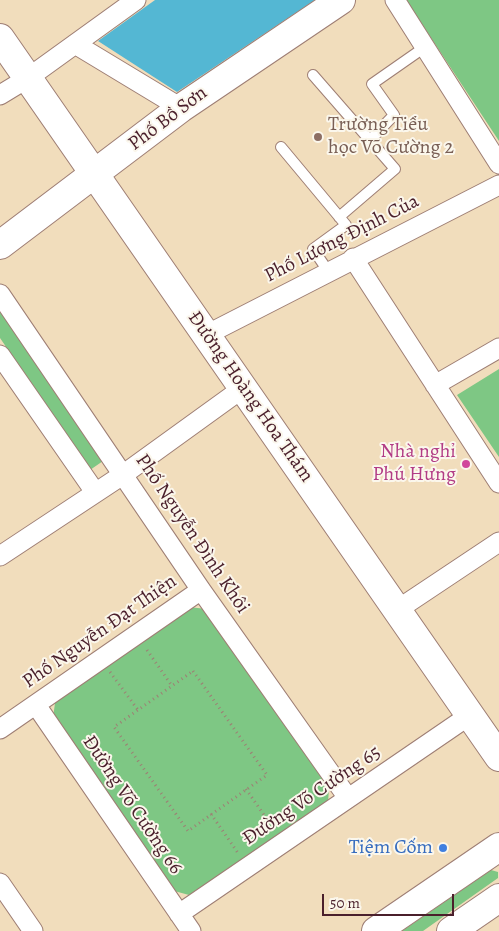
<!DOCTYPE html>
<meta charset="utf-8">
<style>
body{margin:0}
#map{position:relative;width:499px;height:931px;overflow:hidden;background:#f1ddbc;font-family:Alegreya,serif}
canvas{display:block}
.scale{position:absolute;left:322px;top:894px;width:132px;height:22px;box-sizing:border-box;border:2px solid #4a1f2b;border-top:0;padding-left:6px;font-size:15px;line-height:18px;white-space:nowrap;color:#4a1f2b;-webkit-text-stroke:4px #fbf7ec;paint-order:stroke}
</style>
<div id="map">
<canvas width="499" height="931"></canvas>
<div class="scale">50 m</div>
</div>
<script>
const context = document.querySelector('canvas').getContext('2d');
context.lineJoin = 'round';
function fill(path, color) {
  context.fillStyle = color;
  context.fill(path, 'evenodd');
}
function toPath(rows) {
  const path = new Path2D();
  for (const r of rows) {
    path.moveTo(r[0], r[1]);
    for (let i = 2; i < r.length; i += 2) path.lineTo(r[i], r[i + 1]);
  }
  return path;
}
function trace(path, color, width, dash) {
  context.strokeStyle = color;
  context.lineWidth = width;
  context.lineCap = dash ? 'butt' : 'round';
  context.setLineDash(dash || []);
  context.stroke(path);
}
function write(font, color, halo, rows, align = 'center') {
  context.font = font + ' Alegreya,serif';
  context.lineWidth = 4;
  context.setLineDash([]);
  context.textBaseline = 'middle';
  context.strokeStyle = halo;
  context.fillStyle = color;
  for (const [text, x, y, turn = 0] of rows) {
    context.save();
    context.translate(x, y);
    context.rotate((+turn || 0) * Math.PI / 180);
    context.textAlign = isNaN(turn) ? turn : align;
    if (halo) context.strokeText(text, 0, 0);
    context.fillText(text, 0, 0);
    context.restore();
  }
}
fill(toPath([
 [406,0,499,0,499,141],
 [0,307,103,461,90,470,0,338],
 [499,369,499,457,457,395],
 [188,607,207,609,329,787,328,804,189,895,167,889,53,718,55,703],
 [491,870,498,872,498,878,423,931,402,931]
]), '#7ec784');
fill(toPath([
 [155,0,315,0,177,92,98,41]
]), '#54b7d3');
const lane = toPath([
 [313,75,395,169,339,217],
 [370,140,394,115,372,84,425,47],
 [281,147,346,225,313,249,328,271]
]);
const street = toPath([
 [395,0,499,164],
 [75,44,181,108],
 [0,95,28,78,136,0],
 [353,258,499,483],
 [0,294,201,590,348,798],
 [206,335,499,185],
 [0,355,95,492],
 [435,385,499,348],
 [0,556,124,474,243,388],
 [397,610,499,542],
 [36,705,191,931],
 [0,729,201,590],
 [0,883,33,931],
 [179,914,470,715]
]);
const secondary = toPath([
 [0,38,499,757],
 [0,245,181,108,341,0],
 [376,931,499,847],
 [451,931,499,898]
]);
trace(lane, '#9e7e74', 12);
trace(street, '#9e7e74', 21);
trace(secondary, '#9e7e74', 30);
trace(toPath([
 [147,650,172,686],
 [193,671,267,775,188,831,114,727,193,671],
 [110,672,138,710],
 [246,789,273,828],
 [211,814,238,853]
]), '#9e7e74', 3, [1, 4]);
trace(lane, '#fff', 10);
trace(street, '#fff', 19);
trace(secondary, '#fff', 28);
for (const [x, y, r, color] of [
 [318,137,5,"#8d6e63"],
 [466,464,5,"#d1479c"],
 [443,848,5,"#3f7fe0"]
]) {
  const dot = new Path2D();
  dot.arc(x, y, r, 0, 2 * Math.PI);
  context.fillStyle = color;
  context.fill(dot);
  trace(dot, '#fbf7ec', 2);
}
write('20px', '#4a1f2b', '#fbf7ec', [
 ["Phố Bồ Sơn",168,119,-37],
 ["Phố Lương Định Của",342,239,-27],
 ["Đường Hoàng Hoa Thám",250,397,55],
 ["Phố Nguyễn Đình Khôi",192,534,56],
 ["Phố Nguyễn Đạt Thiện",100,632,-35],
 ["Đường Võ Cường 65",312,796,-34],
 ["Đường Võ Cường 66",132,805,56]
]);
write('20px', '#785e54', '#fbf7ec', [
 ["Trường Tiểu",328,125],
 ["học Võ Cường 2",328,148]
], 'left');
write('20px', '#b23c85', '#fbf7ec', [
 ["Nhà nghỉ",456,452],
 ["Phú Hưng",456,475]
], 'right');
write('20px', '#366cbe', '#fbf7ec', [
 ["Tiệm Cốm",433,848]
], 'right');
</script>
